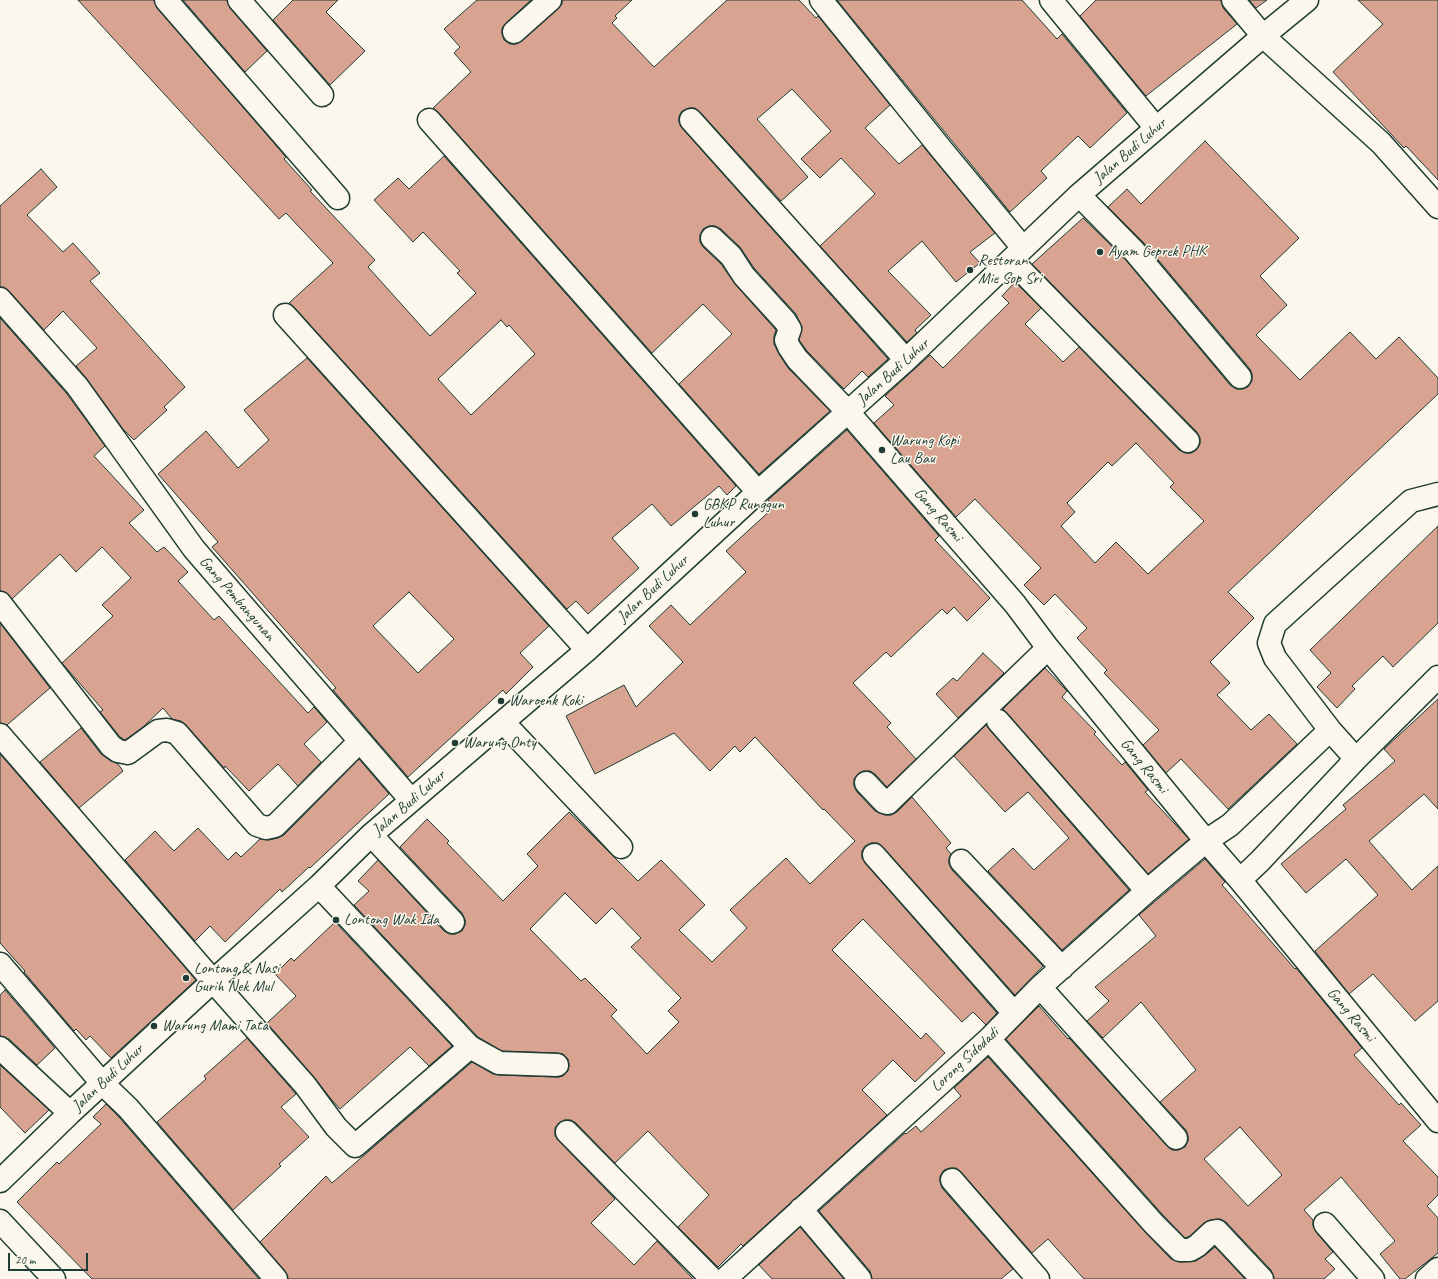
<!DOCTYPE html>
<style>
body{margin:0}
#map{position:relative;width:1438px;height:1279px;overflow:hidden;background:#fbf7ec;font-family:Caveat,sans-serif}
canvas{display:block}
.scale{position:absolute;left:8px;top:1253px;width:80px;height:18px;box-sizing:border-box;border:2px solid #1f3d34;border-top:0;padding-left:5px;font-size:12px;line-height:14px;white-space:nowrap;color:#1f3d34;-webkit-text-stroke:3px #fbf7ec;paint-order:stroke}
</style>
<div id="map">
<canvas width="1438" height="1279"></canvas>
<div class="scale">20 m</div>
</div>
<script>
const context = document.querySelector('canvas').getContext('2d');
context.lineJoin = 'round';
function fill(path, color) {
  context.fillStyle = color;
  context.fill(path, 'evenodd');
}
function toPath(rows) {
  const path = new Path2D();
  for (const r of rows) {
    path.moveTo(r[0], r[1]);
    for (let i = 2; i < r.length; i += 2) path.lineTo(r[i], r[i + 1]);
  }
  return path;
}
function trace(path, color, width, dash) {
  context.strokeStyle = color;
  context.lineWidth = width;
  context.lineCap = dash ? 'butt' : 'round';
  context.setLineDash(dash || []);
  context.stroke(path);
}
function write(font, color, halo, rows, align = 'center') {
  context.font = font + ' Caveat,sans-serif';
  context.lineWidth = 3;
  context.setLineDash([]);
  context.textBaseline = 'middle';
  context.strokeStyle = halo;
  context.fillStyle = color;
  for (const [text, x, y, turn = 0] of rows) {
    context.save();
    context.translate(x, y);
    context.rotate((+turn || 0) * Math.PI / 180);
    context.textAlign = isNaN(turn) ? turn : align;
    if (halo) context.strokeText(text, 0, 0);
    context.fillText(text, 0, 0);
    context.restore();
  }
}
const building = toPath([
 [78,0,154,0,157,8,286,157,284,159,312,190,310,191,375,260,368,267,430,336,476,293,457,273,460,271,423,232,413,242,374,200,398,178,409,189,444,156,736,486,727,495,719,486,671,526,652,504,612,538,639,568,588,614,576,601,567,609,294,307,289,303,333,263,286,213,279,219,78,0],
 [501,320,507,327,509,325,535,354,471,415,438,379,501,320],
 [183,0,227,0,230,8,267,51,245,72,183,0],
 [293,0,338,0,326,12,365,51,330,85,273,20,293,0],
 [477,0,531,0,506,23,502,28,502,34,504,40,510,44,516,44,522,41,558,9,562,4,562,0,632,0,615,16,617,18,612,23,654,67,727,0,799,0,816,18,818,16,890,105,865,128,899,164,922,145,995,233,970,252,980,263,956,282,922,241,888,271,931,315,915,330,917,333,907,342,820,246,875,194,841,158,820,178,801,159,831,131,792,89,757,119,808,177,781,201,700,112,695,108,689,108,682,111,679,116,679,122,682,128,888,359,868,377,862,371,844,389,807,351,799,340,802,327,796,314,754,268,740,247,721,229,715,226,709,226,703,229,700,235,700,242,703,247,721,264,735,284,775,329,776,330,774,336,774,344,779,354,788,368,830,411,759,474,679,384,732,334,703,304,652,353,438,112,433,108,471,72,454,53,460,47,444,29,477,0],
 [837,0,1022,0,1057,39,1062,34,1127,113,1090,148,1078,136,1041,171,1047,178,1010,212,837,0],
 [1096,0,1221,0,1223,8,1237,24,1146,96,1080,16,1096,0],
 [1249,0,1267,0,1256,8,1249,0],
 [1358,0,1438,0,1438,180,1406,146,1404,148,1333,72,1383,24,1358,0],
 [1205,141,1299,238,1260,276,1287,305,1256,335,1300,380,1350,332,1376,359,1399,337,1438,378,1438,394,1228,592,1254,618,1210,662,1230,683,1217,695,1251,730,1269,714,1297,744,1228,809,1181,759,1166,773,1143,745,1159,730,1104,673,1107,670,1077,638,1087,628,1055,594,1044,605,1024,585,1041,568,975,499,956,517,874,423,894,405,885,396,930,355,943,368,1009,303,1002,296,1015,282,1041,308,1025,324,1063,362,1079,347,1179,450,1185,453,1191,453,1196,450,1200,444,1200,438,1197,432,1032,264,1083,218,1125,259,1230,385,1236,389,1243,389,1248,387,1252,381,1252,374,1250,369,1144,243,1108,207,1127,189,1141,204,1205,141],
 [1136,443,1174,483,1170,487,1204,521,1148,574,1116,542,1095,563,1061,526,1075,512,1067,503,1108,462,1112,466,1136,443],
 [41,169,57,187,27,215,63,252,73,243,100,273,90,281,185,387,164,407,167,410,134,440,123,429,87,379,76,366,97,348,63,311,44,330,9,291,4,287,0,287,0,206,41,169],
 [0,318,67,394,105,446,94,456,144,510,129,523,157,552,164,547,188,572,178,581,214,620,219,616,308,713,314,707,327,722,304,744,321,762,298,786,278,764,249,791,225,766,224,768,186,725,181,721,172,719,163,708,143,727,125,740,120,737,100,712,103,710,62,663,113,616,102,605,131,578,102,547,76,572,60,554,12,599,5,592,0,591,0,318],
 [307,358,549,626,520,653,533,667,506,694,503,690,408,777,333,690,336,688,212,547,218,542,158,474,206,431,238,468,269,440,244,410,307,358],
 [409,592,454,639,418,673,373,626,409,592],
 [847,430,939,536,935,540,990,598,967,621,954,607,947,614,942,609,891,657,886,652,853,683,891,723,887,727,916,759,887,787,875,774,870,771,863,771,858,774,854,779,854,786,857,792,875,811,885,815,891,815,897,812,912,797,951,843,946,848,951,854,949,858,949,864,952,870,1043,966,1015,995,883,847,878,843,871,843,865,846,862,851,862,858,865,863,997,1013,986,1025,973,1012,962,1022,863,919,832,950,921,1039,926,1033,945,1053,915,1082,893,1060,862,1090,887,1115,743,1246,741,1244,718,1267,678,1227,709,1195,648,1131,615,1163,576,1123,571,1120,564,1120,559,1123,555,1128,555,1135,558,1140,615,1199,591,1223,634,1265,657,1241,693,1279,288,1279,285,1271,260,1242,326,1176,332,1183,472,1062,493,1074,499,1075,557,1077,563,1076,568,1071,569,1066,568,1059,563,1054,557,1053,502,1051,478,1037,354,905,369,891,358,881,378,860,444,931,449,934,455,934,462,931,465,925,465,920,462,913,400,847,427,819,449,841,447,843,503,901,538,866,527,854,569,812,638,881,661,860,705,905,679,930,712,962,747,928,730,910,786,858,810,884,855,841,824,809,823,810,755,737,740,752,735,746,710,771,674,733,595,774,566,716,624,685,636,707,683,662,649,626,671,605,690,625,746,572,726,551,774,507,768,500,847,430],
 [565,893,596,924,612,908,641,938,631,947,681,998,668,1011,679,1022,647,1054,611,1016,617,1010,585,978,581,981,530,929,565,893],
 [1438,526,1438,623,1393,667,1383,656,1352,686,1355,689,1337,708,1317,687,1331,673,1310,650,1438,526],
 [0,623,50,688,7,725,0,723,0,623],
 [983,653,1004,673,958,718,936,694,953,678,957,681,983,653],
 [1045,668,1067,691,1062,697,1096,732,1094,734,1122,765,1125,762,1148,790,1145,792,1189,839,1148,874,1007,713,1003,709,1045,668],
 [1438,699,1438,809,1424,794,1369,841,1412,890,1438,866,1438,1001,1415,1021,1373,974,1349,994,1315,951,1378,895,1346,859,1306,893,1281,864,1346,809,1343,805,1395,761,1384,749,1438,699],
 [986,725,989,729,1129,890,1062,950,988,871,1013,848,1034,870,1069,838,1028,792,1005,812,954,756,986,725],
 [81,728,101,754,111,761,118,764,123,771,79,808,40,762,81,728],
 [0,754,196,980,111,1058,90,1036,86,1040,76,1029,74,1031,24,972,25,971,0,943,0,754],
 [359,759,389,794,310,868,309,867,282,892,280,889,225,942,210,926,195,941,125,860,155,831,174,851,198,828,228,860,236,852,241,857,260,839,269,840,278,838,284,835,359,759],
 [1205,859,1225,882,1222,885,1295,969,1296,968,1362,1048,1354,1055,1399,1105,1401,1103,1421,1125,1403,1141,1438,1177,1438,1195,1427,1206,1438,1218,1438,1253,1405,1279,1400,1279,1380,1254,1395,1241,1341,1177,1304,1210,1313,1220,1313,1226,1316,1232,1333,1252,1325,1259,1335,1269,1324,1279,1274,1279,1271,1270,1226,1222,1220,1219,1210,1220,1204,1223,1190,1236,1185,1238,1163,1215,1006,1039,1039,1006,1068,1039,1069,1038,1167,1146,1172,1150,1178,1150,1185,1147,1188,1141,1188,1136,1186,1130,1160,1102,1196,1070,1141,1002,1103,1038,1087,1021,1109,1001,1095,987,1156,936,1139,915,1205,859],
 [1240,1127,1282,1175,1248,1206,1204,1159,1240,1127],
 [335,922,452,1046,429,1066,410,1047,340,1109,331,1099,314,1077,267,1023,296,996,275,974,291,958,294,961,335,922],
 [5,990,55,1048,37,1065,9,1039,0,1036,0,995,5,990],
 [247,1038,296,1094,281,1107,309,1137,279,1164,281,1166,233,1210,157,1122,206,1079,204,1076,247,1038],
 [988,1057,1145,1232,1171,1259,1180,1262,1196,1261,1205,1255,1215,1247,1245,1279,1084,1279,1048,1239,1032,1253,961,1172,956,1168,950,1168,944,1170,940,1176,940,1182,942,1188,1013,1269,1001,1279,872,1279,870,1271,819,1211,905,1133,906,1134,916,1126,921,1132,961,1096,954,1088,988,1057],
 [0,1065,49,1110,25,1133,0,1107,0,1065],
 [106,1104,119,1117,259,1279,92,1279,17,1202,57,1162,59,1164,101,1124,93,1117,106,1104],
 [800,1227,844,1279,772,1279,759,1265,800,1227]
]);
fill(building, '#d9a391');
trace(building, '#1f3d34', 1);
const minor = toPath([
 [166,0,338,198],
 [239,0,322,95],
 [821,0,942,150,1023,248],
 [1051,0,1156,128],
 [1233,0,1263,36,1381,143,1438,207],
 [514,32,550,0],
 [429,120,758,492],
 [691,120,906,360],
 [1079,195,1134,251,1240,377],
 [712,238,731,256,744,276,785,321,790,329,786,340,789,347,797,359,848,412,1015,604,1048,648,1206,841,1240,880,1438,1121],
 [1011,260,1188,441],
 [0,299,77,386,194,549,411,800],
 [285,315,587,650],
 [0,603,111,746,118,751,128,753,158,731,167,730,177,733,257,825,266,828,275,826,360,741],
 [998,721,1147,891],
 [503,722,621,847],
 [0,735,213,981,305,1085,336,1127,355,1146,470,1047],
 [1356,759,1438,677],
 [866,783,884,802,888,803,890,801,1048,648],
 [371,835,453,922],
 [874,855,1014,1013],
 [961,861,1062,968],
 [1240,880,1260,861,1356,759,1330,730,1275,658,1269,643,1275,624,1411,501,1438,494],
 [319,886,470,1047,499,1063,557,1065],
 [0,964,102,1083,128,1108,276,1279],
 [1040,987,1176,1138],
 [989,1039,1154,1224,1180,1250,1190,1250,1197,1246,1212,1232,1217,1231,1262,1279],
 [0,1048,70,1113],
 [567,1132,712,1279],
 [952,1180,1038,1279],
 [0,1181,70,1113,213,981,319,886,371,835,587,650,758,492,906,360,1079,195,1263,36,1307,0],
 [801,1209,860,1279],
 [0,1221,54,1279],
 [1325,1224,1373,1279],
 [725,1279,989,1039,1040,987,1147,891,1206,841,1230,825,1330,730],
 [1427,1279,1438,1269]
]);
trace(minor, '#1f3d34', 25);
trace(minor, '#fbf7ec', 22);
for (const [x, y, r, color] of [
 [1100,252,4,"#1f3d34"],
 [970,270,4,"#1f3d34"],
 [882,450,4,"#1f3d34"],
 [695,514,4,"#1f3d34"],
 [501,701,4,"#1f3d34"],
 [455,743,4,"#1f3d34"],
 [336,920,4,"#1f3d34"],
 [186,978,4,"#1f3d34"],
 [154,1026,4,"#1f3d34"]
]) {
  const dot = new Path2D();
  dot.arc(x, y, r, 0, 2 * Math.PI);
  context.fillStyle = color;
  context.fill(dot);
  trace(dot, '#fbf7ec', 1.5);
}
write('16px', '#1f3d34', '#fbf7ec', [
 ["Jalan Budi Luhur",1130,151,-41],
 ["Jalan Budi Luhur",893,372,-42],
 ["Gang Rasmi",938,515,49],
 ["Jalan Budi Luhur",653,589,-43],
 ["Gang Pembangunan",237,599,49],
 ["Gang Rasmi",1144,766,51],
 ["Jalan Budi Luhur",409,803,-41],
 ["Gang Rasmi",1351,1015,50],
 ["Lorong Sidodadi",965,1060,-43],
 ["Jalan Budi Luhur",108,1078,-43]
]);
write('16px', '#1f3d34', '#fbf7ec', [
 ["Ayam Geprek PHK",1108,252],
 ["Restoran",978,261],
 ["Mie Sop Sri",978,279],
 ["Warung Kopi",890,441],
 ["Lau Bau",890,459],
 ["GBKP Runggun",703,505],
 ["Luhur",703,523],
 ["Waroenk Koki",509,701],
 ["Warung Onty",463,743],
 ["Lontong Wak Ida",344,920],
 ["Lontong & Nasi",194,969],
 ["Gurih Nek Mul",194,987],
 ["Warung Mami Tata",162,1026]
], 'left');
</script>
